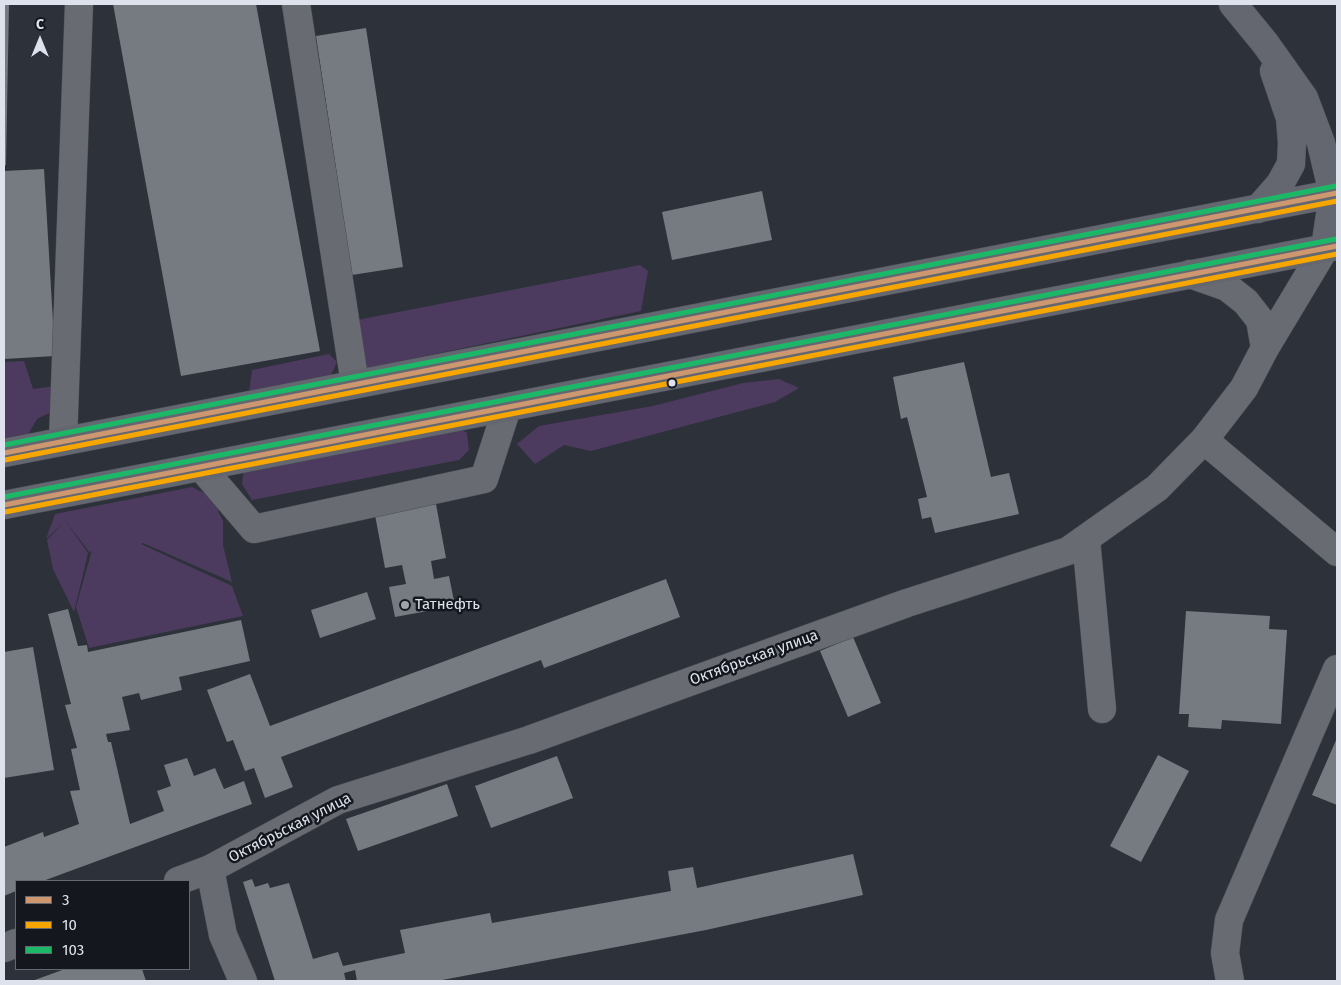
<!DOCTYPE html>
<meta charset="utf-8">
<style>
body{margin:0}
#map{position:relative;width:1341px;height:985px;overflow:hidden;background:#2d3139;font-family:"Fira Sans",sans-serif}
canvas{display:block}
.frame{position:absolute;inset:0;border:5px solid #dde2ec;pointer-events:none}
.legend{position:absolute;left:15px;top:880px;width:175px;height:90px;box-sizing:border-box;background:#14181e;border:1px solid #646970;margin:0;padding:6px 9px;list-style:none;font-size:15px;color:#dde2ec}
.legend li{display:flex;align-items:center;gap:10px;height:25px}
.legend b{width:25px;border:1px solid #646970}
.north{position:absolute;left:15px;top:15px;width:50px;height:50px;-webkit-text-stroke:4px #14181e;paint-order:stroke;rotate:0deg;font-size:14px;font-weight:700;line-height:20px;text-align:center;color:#dde2ec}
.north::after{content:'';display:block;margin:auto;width:18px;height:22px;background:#dde2ec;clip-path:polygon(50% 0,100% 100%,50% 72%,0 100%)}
</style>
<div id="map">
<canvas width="1341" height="985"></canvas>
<div class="frame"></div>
<ul class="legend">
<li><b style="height:6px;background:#cd976f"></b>3</li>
<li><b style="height:6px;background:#f7a600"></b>10</li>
<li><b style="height:6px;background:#1ab867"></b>103</li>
</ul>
<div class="north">С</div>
</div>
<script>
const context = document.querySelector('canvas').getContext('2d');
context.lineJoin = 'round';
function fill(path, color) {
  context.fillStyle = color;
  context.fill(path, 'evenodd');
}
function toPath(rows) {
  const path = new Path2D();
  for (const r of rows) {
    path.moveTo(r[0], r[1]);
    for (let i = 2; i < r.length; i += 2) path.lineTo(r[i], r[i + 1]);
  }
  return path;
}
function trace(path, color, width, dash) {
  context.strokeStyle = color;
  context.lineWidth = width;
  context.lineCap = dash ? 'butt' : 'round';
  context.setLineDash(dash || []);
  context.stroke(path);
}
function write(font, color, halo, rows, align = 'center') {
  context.font = font + ' "Fira Sans",sans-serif';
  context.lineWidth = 5;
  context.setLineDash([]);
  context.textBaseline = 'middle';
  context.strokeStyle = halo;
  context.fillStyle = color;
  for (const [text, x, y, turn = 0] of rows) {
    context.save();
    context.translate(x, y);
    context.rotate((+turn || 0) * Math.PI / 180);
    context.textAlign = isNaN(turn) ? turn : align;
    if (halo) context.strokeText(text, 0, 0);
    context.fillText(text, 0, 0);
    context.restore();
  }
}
fill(toPath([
 [640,265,648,271,641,311,363,369,352,321],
 [329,354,337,362,329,379,249,392,252,370],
 [24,361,33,389,55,386,59,408,37,419,26,438,4,441,4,362],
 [779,379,799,388,775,402,591,451,564,445,535,464,517,444,539,426,653,406,743,383],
 [456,426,467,433,469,450,459,460,252,500,242,484,244,468],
 [192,487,206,494,220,509,218,511,223,521,223,545,232,582,143,543,141,544,232,586,243,616,89,648,76,607,92,550,90,553,65,520,88,553,74,612,53,569,47,540,63,523,46,539,55,514]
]), '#4c3b5f');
fill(toPath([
 [4,4,9,4,6,165,4,166],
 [113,4,256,4,320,351,181,376],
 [366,28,403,267,352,275,316,36],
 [44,169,55,356,4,359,4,171],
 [762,191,772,240,672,260,662,212],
 [964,362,991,477,1009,473,1019,514,935,533,931,517,922,519,918,499,927,497,907,417,901,419,893,377],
 [436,504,446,558,431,561,434,579,449,576,455,606,395,617,389,587,406,584,402,565,385,568,375,515],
 [666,579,680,617,544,668,541,660,281,757,293,787,265,798,254,768,245,771,233,740,227,742,207,690,250,674,270,726],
 [367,592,376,619,320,638,311,610],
 [68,609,78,646,87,645,88,652,241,620,250,661,179,677,182,690,141,700,139,693,122,697,130,730,106,734,108,742,111,742,130,824,164,811,157,791,171,786,164,765,187,758,194,776,215,768,224,789,244,781,252,804,43,881,16,881,16,891,4,896,4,847,43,832,44,837,79,824,70,791,80,790,71,749,77,748,65,705,71,704,48,614],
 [1186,611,1270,616,1269,629,1287,630,1281,724,1222,720,1221,729,1188,727,1189,714,1179,714],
 [853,637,881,703,848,717,820,651],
 [33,647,54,770,4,778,4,652],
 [1337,738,1337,805,1312,795],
 [1158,755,1189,771,1141,862,1110,846],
 [557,756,573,798,491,828,475,786],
 [447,784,458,816,358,851,346,819],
 [853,854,863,895,706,930,437,981,357,981,355,970,344,973,346,981,275,981,243,882,252,879,255,887,268,883,270,888,289,883,313,959,338,952,343,966,405,953,400,930,490,913,492,923,671,891,668,871,693,867,697,888],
 [65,969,142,969,146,981,32,981]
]), '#767b82');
const minor = toPath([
 [296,4,355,384],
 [1190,274,1227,287,1246,302,1260,320,1265,348],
 [1204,440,1337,552],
 [63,441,79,4],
 [201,467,254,529,484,479,507,408],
 [1086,539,1102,709],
 [210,869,223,935,243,981],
 [178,881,210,869,338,800,529,740,907,603,1068,551,1157,488,1204,440,1244,388,1265,348,1325,248],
 [4,948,16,943],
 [1230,981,1225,953,1229,920,1337,669]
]);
const major = toPath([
 [1233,4,1265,43,1304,98,1321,143,1333,194,1325,248],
 [1258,209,1280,184,1291,164,1292,143,1290,118,1274,71],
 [4,453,1337,193],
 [4,505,1337,246]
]);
trace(minor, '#4a4e55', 29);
trace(major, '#4a4e55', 29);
trace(minor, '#686c72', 28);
trace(major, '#646770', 28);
trace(toPath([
 [4,453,1337,193],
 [4,505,1337,246]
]), '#cd976f', 5);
trace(toPath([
 [5,460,1337,201],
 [5,512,1337,254]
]), '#f7a600', 5);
trace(toPath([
 [4,445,1336,186],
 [4,497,1336,239]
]), '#1ab867', 5);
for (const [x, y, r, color] of [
 [672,383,4.5,"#dde2ec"],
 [405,605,5,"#9fa4ad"]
]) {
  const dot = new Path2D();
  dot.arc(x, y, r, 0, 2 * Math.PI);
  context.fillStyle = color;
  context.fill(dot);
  trace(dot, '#14181e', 2);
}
write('15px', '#dde2ec', '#14181e', [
 ["Татнефть",415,605]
], 'left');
write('15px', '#dde2ec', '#14181e', [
 ["Октябрьская улица",754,658,-20],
 ["Октябрьская улица",290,828,-27]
]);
</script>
